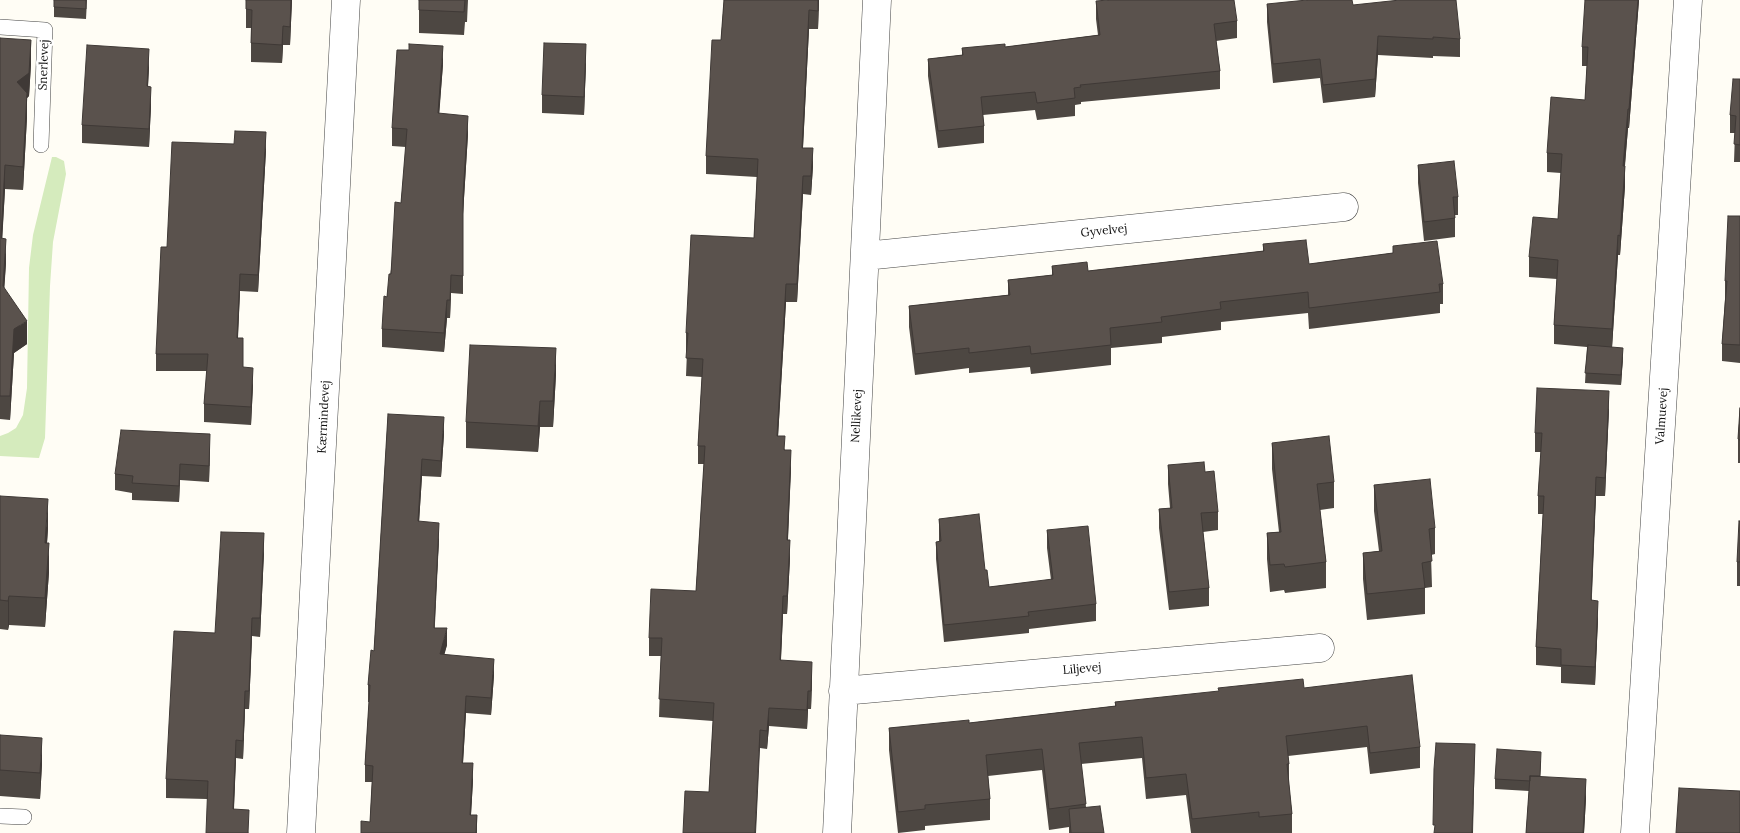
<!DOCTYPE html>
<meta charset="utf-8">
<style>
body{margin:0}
canvas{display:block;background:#fffdf5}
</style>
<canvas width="1740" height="833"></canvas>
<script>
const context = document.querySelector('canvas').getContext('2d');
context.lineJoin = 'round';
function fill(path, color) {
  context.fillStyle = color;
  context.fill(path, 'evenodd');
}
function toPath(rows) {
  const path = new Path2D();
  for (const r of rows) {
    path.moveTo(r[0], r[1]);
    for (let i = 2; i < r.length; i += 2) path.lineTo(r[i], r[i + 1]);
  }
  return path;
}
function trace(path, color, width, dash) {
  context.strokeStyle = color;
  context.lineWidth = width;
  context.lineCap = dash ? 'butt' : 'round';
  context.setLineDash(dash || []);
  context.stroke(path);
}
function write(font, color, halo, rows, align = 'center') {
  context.font = font + ' Lora,serif';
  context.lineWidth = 5;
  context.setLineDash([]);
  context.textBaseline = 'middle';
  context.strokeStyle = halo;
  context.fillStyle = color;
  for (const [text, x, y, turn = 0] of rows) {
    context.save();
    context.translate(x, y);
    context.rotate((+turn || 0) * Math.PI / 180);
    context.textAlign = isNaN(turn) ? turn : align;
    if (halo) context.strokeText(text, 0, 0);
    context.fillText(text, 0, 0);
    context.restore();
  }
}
fill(toPath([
 [52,157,56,157,64,161,66,174,53,242,50,286,45,438,39,458,0,456,0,436,8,433,16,428,23,415,27,388,29,268,33,235]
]), '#d5ebbd');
const service = toPath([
 [0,27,45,30,41,145],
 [0,816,24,817]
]);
const minor = toPath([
 [865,256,1344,207],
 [843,691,1320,648],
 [301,833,346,0],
 [837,833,877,0],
 [1635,833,1688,0]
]);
trace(service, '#444', 16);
trace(minor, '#444', 29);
trace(service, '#fff', 15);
trace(minor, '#fff', 28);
fill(toPath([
 [54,0,87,0,86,19,54,17],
 [292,0,290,45,283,45,282,63,251,62,251,28,246,28,246,9],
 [419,0,468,0,467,22,465,22,464,35,419,33],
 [724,0,819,0,818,29,809,29,803,148,813,166,811,195,803,194,797,302,786,302,778,436,785,450,791,468,788,540,790,558,787,614,783,614,781,660,812,680,811,709,808,709,807,729,769,726,767,749,760,748,709,792,713,721,659,717,661,656,649,656,649,638,696,591,704,464,698,464,698,446,702,377,686,376,687,351,686,351,686,333,754,238,757,177,706,174,706,156,721,40],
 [1639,0,1629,128,1628,128,1625,166,1625,186,1620,255,1618,255,1612,347,1623,357,1621,385,1585,383,1587,347,1554,344,1554,325,1557,279,1529,277,1529,257,1558,219,1561,173,1547,172,1547,153,1585,100,1587,66,1582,66,1582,47],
 [1096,1,1237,21,1237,38,1216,41,1220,71,1220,89,1081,102,1081,104,1075,105,1075,116,1037,120,1035,110,983,115,984,126,984,143,938,148,928,76,928,59,962,55,962,48,1005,47,1098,35,1096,19],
 [1267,4,1353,5,1460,39,1460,57,1433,56,1433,58,1378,55,1375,97,1323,103,1320,78,1273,83,1267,22],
 [0,38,31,64,29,96,27,98,27,117,23,190,5,189,2,239,6,263,4,288,27,344,14,353,10,420,0,419],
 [586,63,584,115,542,113,542,95],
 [443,64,439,113,468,134,463,214,463,294,451,293,450,318,447,318,444,352,382,347,382,329,401,203,406,147,392,146,392,128],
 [149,67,148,86,151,105,149,147,82,143,82,125],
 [1740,79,1740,162,1734,162,1735,133,1730,133,1730,115],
 [266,150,258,292,240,291,238,338,243,367,253,385,251,425,204,422,204,404,207,371,156,371,156,354,167,247],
 [1418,165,1458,197,1458,215,1455,215,1455,237,1424,241,1418,183],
 [1740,216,1740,363,1722,361,1722,344,1725,299,1725,281],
 [1263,244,1309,264,1393,253,1393,246,1443,284,1443,304,1440,304,1440,313,1309,329,1308,313,1221,322,1221,330,1162,337,1162,343,1111,348,1111,365,1031,374,1030,367,969,373,969,368,915,375,909,327,909,306,1008,295,1008,280,1052,275,1052,266,1088,271,1263,251],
 [556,374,553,427,540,427,538,452,466,448,466,422],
 [1740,408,1740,463,1738,463,1738,439],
 [1609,409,1605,496,1596,496,1591,600,1598,619,1595,685,1561,683,1561,667,1536,665,1536,647,1543,514,1538,514,1538,496,1541,452,1535,452,1535,433],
 [388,414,444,434,441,477,422,476,419,522,439,539,434,628,447,645,444,654,494,675,491,715,466,713,463,763,473,780,471,815,477,815,477,833,361,833,370,822,372,782,365,782,365,765,369,702,368,702,368,685,374,651],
 [1272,443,1334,482,1334,508,1320,510,1326,562,1326,588,1285,593,1284,590,1270,592,1267,559,1267,533,1279,532,1272,469],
 [210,450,209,482,180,480,179,502,132,500,132,493,115,490,115,474],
 [1168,465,1205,472,1218,512,1218,530,1203,532,1209,588,1209,606,1169,610,1159,528,1159,509,1170,508,1168,484],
 [1374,485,1435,528,1435,554,1431,555,1432,587,1425,588,1425,614,1367,620,1363,579,1363,553,1379,551,1374,511],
 [0,496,48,528,47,543,49,572,45,627,9,625,8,630,0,629],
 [939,519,985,570,989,587,1051,580,1047,548,1047,530,1096,604,1096,621,1029,629,1029,633,944,642,936,559,936,542,939,542],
 [1740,521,1740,586,1737,586,1737,562],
 [264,552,260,637,252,636,249,709,245,709,243,759,236,758,234,809,249,833,207,799,166,798,166,779,215,633],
 [1304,688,1420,747,1420,768,1370,774,1367,747,1288,756,1289,764,1289,785,1292,814,1292,833,1191,833,1186,795,1146,799,1142,758,1081,764,1086,807,1104,833,1069,833,1069,827,1049,830,1042,770,988,776,990,799,990,820,925,826,925,830,898,833,889,750,889,728,969,723,1115,706,1115,702],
 [0,735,42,764,40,799,0,796],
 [1541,761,1540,776,1586,798,1584,833,1526,833,1529,791,1495,789,1495,779]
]), '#4d4742');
fill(toPath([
 [291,0,292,0,290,45,290,27],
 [818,0,819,0,818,29],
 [1638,0,1639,0,1629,128,1629,109],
 [809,10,809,29,802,166,802,148],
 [283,26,283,45,282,63,282,45],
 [1378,36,1378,55,1375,97,1375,79],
 [31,40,31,64,29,96,27,98,27,117,23,190,23,167,17,82],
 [586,44,586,63,584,115,584,97],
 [443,46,443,64,438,131,438,113],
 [149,49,149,67,147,104,147,86],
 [151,87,151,105,149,147,149,129],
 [1628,109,1628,128,1623,186,1623,166],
 [468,116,468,134,463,214,463,196],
 [266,132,266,150,258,292,258,275],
 [813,148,813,166,811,195,811,176],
 [5,165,5,189,1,262,1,238],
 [1625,166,1625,186,1620,255,1620,236],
 [803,176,803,194,797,302,797,284],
 [1618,235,1618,255,1612,348,1612,329],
 [6,239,6,263,3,309,3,286],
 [240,274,240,291,237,355,237,338],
 [451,275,451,293,450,318,450,300],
 [786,284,786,302,777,454,777,436],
 [447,300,447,318,444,352,444,333],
 [27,321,27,344,14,353,10,420,10,396,14,329],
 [556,348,556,374,553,427,553,401],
 [1623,348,1623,357,1621,385,1621,375],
 [253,368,253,385,251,425,251,407],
 [1609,391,1609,409,1605,496,1605,478],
 [540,401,540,427,538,452,538,426],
 [444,417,444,434,441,477,441,461],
 [210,434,210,450,209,482,209,466],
 [791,450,791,468,787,558,787,540],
 [422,459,422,476,418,538,418,521],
 [180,464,180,480,179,502,179,486],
 [1596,477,1596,496,1591,619,1591,600],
 [48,499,48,528,45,572,45,543],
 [439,523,439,539,434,644,434,628],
 [264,533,264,552,260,637,260,618],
 [790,540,790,558,787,614,787,596],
 [49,543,49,572,45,627,45,598],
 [9,596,9,625,8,630,8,601],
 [783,596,783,614,780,678,780,660],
 [1598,601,1598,619,1595,685,1595,667],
 [252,618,252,636,249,709,249,691],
 [447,628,447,645,440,671,440,654],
 [494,659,494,675,491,715,491,698],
 [812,662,812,680,811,709,811,691],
 [245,691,245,709,243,759,243,741],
 [808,691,808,709,807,729,807,710],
 [466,696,466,713,462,779,462,763],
 [769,708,769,726,767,749,767,731],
 [760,730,760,748,756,833,755,833],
 [42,738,42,764,40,799,40,773],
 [236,740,236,758,233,828,233,809],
 [1475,744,1473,833,1472,833],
 [473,763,473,780,470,831,470,815],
 [1586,779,1586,798,1584,833,1583,833]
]), '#3f3936');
const building = toPath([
 [54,0,86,0,86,9,54,7,54,0],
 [246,0,291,0,290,27,283,26,282,45,251,43,252,10,246,9,246,0],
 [419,0,465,0,464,12,419,10,419,0],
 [724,0,818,0,818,11,809,10,802,148,813,148,811,176,803,176,797,284,786,284,777,436,785,436,784,450,791,450,787,540,790,540,787,596,783,596,780,660,812,662,811,691,808,691,807,710,769,708,767,731,760,730,755,833,683,833,685,791,709,792,714,703,659,699,662,638,649,638,651,589,696,591,705,446,698,446,703,359,686,358,688,333,686,333,691,235,754,238,758,159,706,156,712,40,721,40,724,0],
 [1108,0,1234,0,1237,21,1214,24,1220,71,1080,85,1081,87,1074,88,1075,98,1037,103,1035,92,981,97,984,126,938,131,928,59,963,55,962,48,1005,44,1005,47,1100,35,1096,1,1108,0],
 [1307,0,1352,0,1353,5,1400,0,1456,0,1460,39,1433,37,1433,39,1378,36,1375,79,1323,85,1320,59,1273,64,1267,4,1307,0],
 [1585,0,1638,0,1629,109,1628,109,1623,166,1625,166,1620,236,1618,235,1612,329,1554,325,1558,260,1529,257,1533,217,1558,219,1562,154,1547,153,1551,97,1585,100,1588,47,1582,47,1585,0],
 [0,38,31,40,29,73,17,82,27,93,23,167,5,165,1,238,6,239,3,286,27,321,14,329,10,396,0,396,0,38],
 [544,43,586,44,584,97,542,95,544,43],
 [409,44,443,46,438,113,468,116,463,196,463,276,451,275,450,300,447,300,444,333,382,329,384,296,387,297,389,274,391,274,395,202,401,203,407,129,392,128,397,50,409,50,409,44],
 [87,45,149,49,147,86,151,87,149,129,82,125,87,45],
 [1733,79,1740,79,1740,145,1734,144,1736,116,1730,115,1733,79],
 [235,131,266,132,258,275,240,274,237,338,243,338,243,367,253,368,251,407,204,404,208,354,156,354,161,247,167,247,172,142,234,144,235,131],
 [1454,161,1458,197,1453,197,1455,218,1424,222,1418,165,1454,161],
 [1728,216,1740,216,1740,345,1722,344,1727,281,1725,281,1728,216],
 [1306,240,1309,264,1393,253,1393,246,1437,241,1443,284,1439,284,1440,292,1309,308,1308,292,1220,302,1221,309,1161,317,1162,322,1110,328,1111,345,1031,354,1030,346,969,353,969,348,915,354,909,306,1010,295,1008,280,1053,275,1052,266,1087,262,1088,271,1264,251,1263,244,1306,240],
 [470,345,556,348,553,401,540,401,538,426,466,422,470,345],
 [1588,345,1623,348,1621,375,1585,373,1588,345],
 [1537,388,1609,391,1605,478,1596,477,1591,600,1598,601,1595,667,1561,665,1561,649,1536,647,1544,496,1538,496,1542,433,1535,433,1537,388],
 [1740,408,1740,440,1738,439,1740,408],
 [388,414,444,417,441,461,422,459,418,521,439,523,434,628,447,628,440,654,494,659,491,698,466,696,462,763,473,763,470,815,477,815,476,833,361,833,361,821,370,822,373,766,365,765,370,685,368,685,371,650,374,651,388,414],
 [121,430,210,434,209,466,180,464,179,486,132,483,133,476,115,474,121,430],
 [1329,436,1334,482,1317,484,1326,562,1285,567,1284,564,1270,565,1267,533,1281,532,1272,443,1329,436],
 [1204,462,1205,472,1214,471,1218,512,1201,513,1209,588,1169,592,1159,509,1172,508,1168,465,1204,462],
 [1430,479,1435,528,1429,529,1432,561,1422,563,1425,588,1367,594,1363,553,1382,551,1374,485,1430,479],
 [0,496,48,499,45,543,49,543,45,598,9,596,8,601,0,600,0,496],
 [979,514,985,570,987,570,989,587,1053,579,1047,530,1088,526,1096,604,1028,612,1029,616,944,625,936,542,941,541,939,519,979,514],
 [1739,521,1740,521,1740,562,1737,562,1739,521],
 [221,532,264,533,260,618,252,618,249,691,245,691,243,741,236,740,233,809,249,810,248,833,206,833,208,781,166,779,174,631,215,633,221,532],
 [1412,675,1420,747,1370,753,1367,726,1286,736,1289,764,1287,764,1292,814,1259,817,1259,812,1192,819,1186,774,1146,778,1142,737,1079,743,1086,804,1049,809,1042,749,986,755,990,799,925,805,925,809,898,812,889,728,969,720,969,723,1116,706,1115,702,1219,691,1218,688,1303,679,1304,688,1412,675],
 [0,735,42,738,40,773,0,770,0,735],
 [1436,743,1475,744,1472,833,1434,833,1435,825,1433,825,1434,769,1436,743],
 [1497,749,1541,752,1540,776,1530,776,1530,781,1495,779,1497,749],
 [1530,776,1586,779,1583,833,1526,833,1530,776],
 [1679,788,1740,791,1740,833,1676,833,1679,788],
 [1100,806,1104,833,1071,833,1069,809,1100,806]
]);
fill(building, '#5a524d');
trace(building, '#3f3936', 1);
write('12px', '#111', '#fff', [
 ["Snerlevej",44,65,-88],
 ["Gyvelvej",1104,231,-6],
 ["Nellikevej",857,416,-87],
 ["Valmuevej",1662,416,-86],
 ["Kærmindevej",324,417,-87],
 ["Liljevej",1082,669,-5]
]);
</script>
